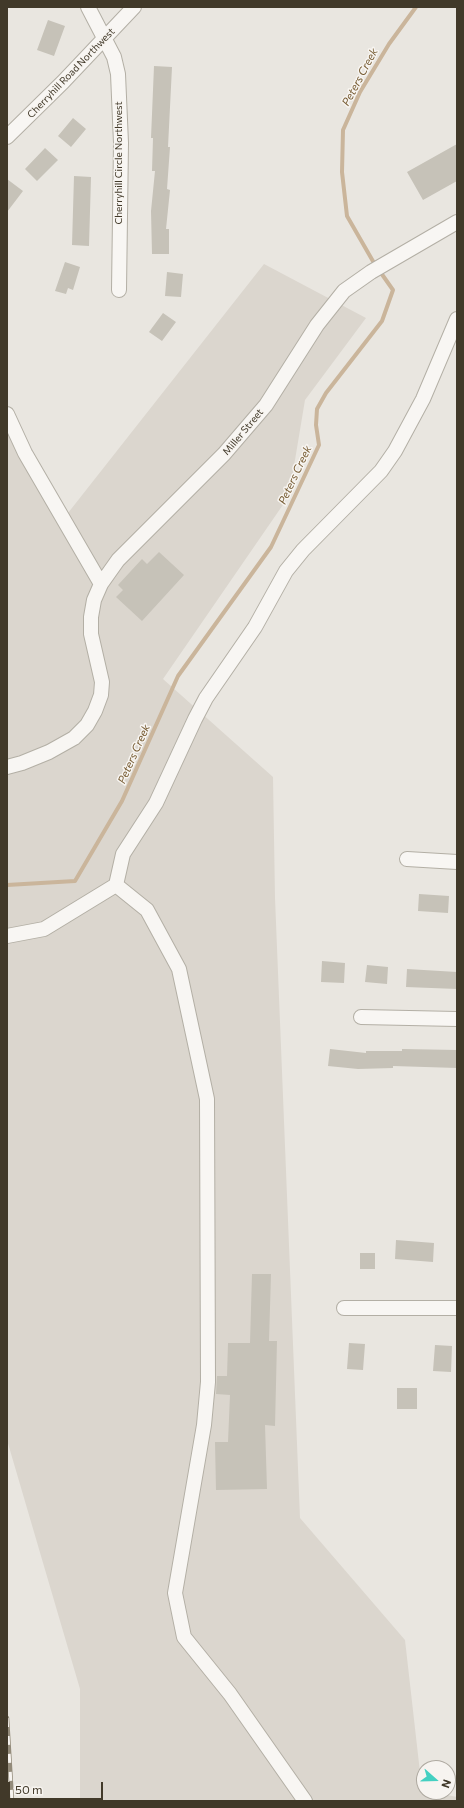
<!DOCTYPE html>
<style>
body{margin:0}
#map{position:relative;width:464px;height:1808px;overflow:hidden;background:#e9e6e0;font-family:Commissioner,sans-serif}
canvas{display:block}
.frame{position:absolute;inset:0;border:8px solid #413929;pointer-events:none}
.north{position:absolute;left:416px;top:1760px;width:40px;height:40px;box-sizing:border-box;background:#f7f4f0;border:1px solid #aea9a0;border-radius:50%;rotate:110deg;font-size:11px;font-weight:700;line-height:16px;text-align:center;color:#413929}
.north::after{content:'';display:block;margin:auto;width:14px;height:18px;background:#44d0c1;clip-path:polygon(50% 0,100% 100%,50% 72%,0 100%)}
.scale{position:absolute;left:8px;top:1782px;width:95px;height:18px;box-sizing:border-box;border:2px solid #413929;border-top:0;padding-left:5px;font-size:12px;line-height:14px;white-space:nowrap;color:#413929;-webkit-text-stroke:3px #f7f4f0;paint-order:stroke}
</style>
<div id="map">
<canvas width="464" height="1808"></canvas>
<div class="frame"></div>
<div class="north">N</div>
<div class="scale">50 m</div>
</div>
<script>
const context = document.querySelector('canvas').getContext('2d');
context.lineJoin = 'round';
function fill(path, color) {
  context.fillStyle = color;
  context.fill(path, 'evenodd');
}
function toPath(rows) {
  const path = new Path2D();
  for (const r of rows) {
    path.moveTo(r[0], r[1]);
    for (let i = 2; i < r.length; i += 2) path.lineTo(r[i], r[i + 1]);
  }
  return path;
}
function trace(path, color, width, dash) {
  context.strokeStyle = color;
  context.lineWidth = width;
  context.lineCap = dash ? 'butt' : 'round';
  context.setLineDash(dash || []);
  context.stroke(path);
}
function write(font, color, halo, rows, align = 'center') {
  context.font = font + ' Commissioner,sans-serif';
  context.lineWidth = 3;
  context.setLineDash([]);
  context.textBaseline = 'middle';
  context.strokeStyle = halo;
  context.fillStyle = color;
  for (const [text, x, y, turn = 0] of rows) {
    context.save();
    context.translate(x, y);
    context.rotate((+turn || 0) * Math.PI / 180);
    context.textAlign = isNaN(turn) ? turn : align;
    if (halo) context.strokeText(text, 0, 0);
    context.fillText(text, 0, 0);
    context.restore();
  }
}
fill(toPath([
 [264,264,366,318,305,400,289,496,163,679,273,777,275,898,300,1518,405,1640,422,1790,457,1797,457,1801,80,1801,80,1689,7,1440,7,410,68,513]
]), '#dbd6ce');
trace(toPath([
 [7,885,75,881,122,801,178,676,271,547,319,445,316,425,317,409,326,393,382,321,393,290,374,263,347,216,342,172,343,130,360,92,389,44,416,7]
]), '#cab59b', 4);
fill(toPath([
 [48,20,65,26,54,56,37,50],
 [154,66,172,67,168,147,170,147,167,189,170,190,166,229,169,229,169,254,152,254,151,211,155,171,152,171,153,138,151,138],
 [73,118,86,129,71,147,58,136],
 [457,144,457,181,423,200,407,172],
 [45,148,58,160,37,181,25,169],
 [74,176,91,177,89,246,72,245],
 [7,179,23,191,7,212],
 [65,262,80,267,73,290,68,288,66,294,55,291],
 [167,272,183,274,181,297,165,296],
 [163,313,176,322,162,341,149,332],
 [159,552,184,575,142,621,116,597,123,590,118,585,142,559,147,564],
 [419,894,449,896,448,913,418,911],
 [322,961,345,963,344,983,321,982],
 [367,965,388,967,387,984,365,982],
 [407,969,457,972,457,989,406,987],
 [330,1049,366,1053,366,1051,402,1051,402,1049,457,1050,457,1068,393,1066,393,1068,358,1069,328,1066],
 [396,1240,434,1243,433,1262,395,1259],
 [360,1253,375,1253,375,1269,360,1269],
 [252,1274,271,1274,269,1341,277,1341,275,1426,265,1425,267,1489,216,1490,215,1442,228,1442,230,1395,216,1394,217,1376,227,1376,228,1343,250,1343],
 [349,1343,365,1344,363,1370,347,1369],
 [435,1345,452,1346,451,1372,433,1371],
 [397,1388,417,1388,417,1409,397,1409]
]), '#c6c2b8');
const minor = toPath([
 [88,7,114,57,118,74,121,143,119,290],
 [7,137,63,82,134,7],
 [7,414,25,453,101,584,94,600,91,617,91,634,102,682,101,695,95,711,87,725,74,738,49,752,22,763,7,767],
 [101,584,118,560,224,454,266,405,317,325,344,291,371,272,457,222],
 [407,859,457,862],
 [116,885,123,854,156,803,195,719,206,698,255,627,286,571,303,550,381,471,395,451,423,399,457,319],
 [7,936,44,929,116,885,147,910,179,969,207,1099,208,1382,204,1425,175,1593,184,1637,230,1694,305,1801],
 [361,1017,457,1019],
 [344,1308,457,1308]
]);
trace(minor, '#b3afa5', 16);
trace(minor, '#f8f6f3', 14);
const rail = toPath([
 [7,1718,12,1801]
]);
trace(rail, '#938b7a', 4.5);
trace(rail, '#f7f4f0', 3, [9]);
write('10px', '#413929', '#f7f4f0', [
 ["Cherryhill Road Northwest",71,73,-46],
 ["Cherryhill Circle Northwest",119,163,-90],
 ["Miller Street",243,432,-50]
]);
write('italic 11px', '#765b32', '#f7f4f0', [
 ["Peters Creek",360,77,-62],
 ["Peters Creek",295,475,-65],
 ["Peters Creek",134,754,-66]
]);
</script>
